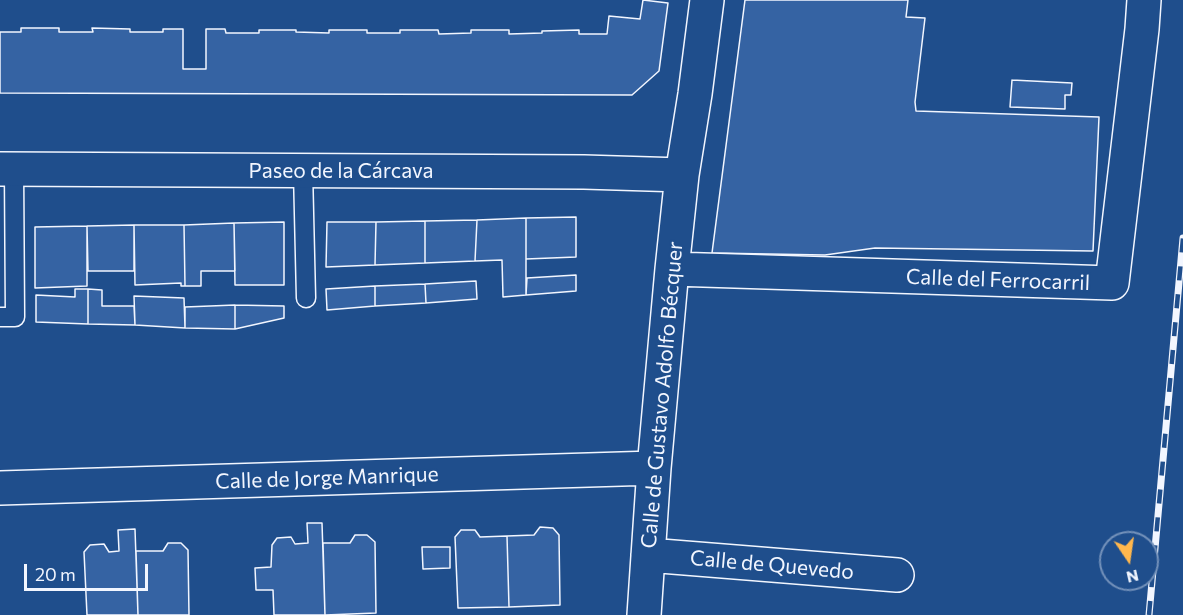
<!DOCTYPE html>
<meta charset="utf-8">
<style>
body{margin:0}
#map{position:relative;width:1183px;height:615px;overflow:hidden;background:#1f4e8c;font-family:Commissioner,sans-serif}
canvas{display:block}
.north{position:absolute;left:1099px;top:531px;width:60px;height:60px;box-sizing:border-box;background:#1f4e8c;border:2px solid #7391ba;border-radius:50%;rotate:167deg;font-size:16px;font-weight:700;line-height:24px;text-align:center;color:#f2f6ff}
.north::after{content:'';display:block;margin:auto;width:21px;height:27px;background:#ffb74d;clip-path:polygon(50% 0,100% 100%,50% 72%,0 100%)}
.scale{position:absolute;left:24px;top:564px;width:124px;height:27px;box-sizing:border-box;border:3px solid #f2f6ff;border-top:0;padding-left:8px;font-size:18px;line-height:21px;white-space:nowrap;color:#f2f6ff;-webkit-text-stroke:4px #1f4e8c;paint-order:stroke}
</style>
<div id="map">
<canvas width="1183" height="615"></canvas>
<div class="north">N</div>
<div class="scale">20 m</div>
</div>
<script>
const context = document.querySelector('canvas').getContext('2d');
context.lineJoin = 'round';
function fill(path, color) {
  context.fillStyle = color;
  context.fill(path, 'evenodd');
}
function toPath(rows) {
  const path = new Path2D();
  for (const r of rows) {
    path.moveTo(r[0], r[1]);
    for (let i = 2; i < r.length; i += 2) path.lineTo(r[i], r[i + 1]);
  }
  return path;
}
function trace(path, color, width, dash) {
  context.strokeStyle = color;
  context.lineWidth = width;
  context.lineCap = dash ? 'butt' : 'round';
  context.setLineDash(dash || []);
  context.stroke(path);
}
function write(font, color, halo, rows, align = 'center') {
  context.font = font + ' Commissioner,sans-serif';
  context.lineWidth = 4.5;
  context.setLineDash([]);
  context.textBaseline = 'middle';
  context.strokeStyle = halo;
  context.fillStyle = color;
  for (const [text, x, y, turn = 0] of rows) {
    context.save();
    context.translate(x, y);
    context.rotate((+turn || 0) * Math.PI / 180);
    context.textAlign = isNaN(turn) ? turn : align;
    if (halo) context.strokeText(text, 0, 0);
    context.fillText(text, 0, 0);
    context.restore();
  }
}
const building = toPath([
 [643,0,668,3,659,71,632,95,0,93,0,32,21,32,21,28,59,28,59,32,93,32,92,28,130,29,130,32,163,32,163,29,183,29,183,69,206,69,206,29,225,29,226,33,259,33,259,30,296,30,296,32,329,33,329,30,367,30,367,33,400,33,400,30,438,30,439,34,471,33,471,30,509,30,509,34,542,33,542,31,579,30,579,34,607,34,609,16,640,19,643,0],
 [745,0,908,0,906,17,925,18,915,102,916,111,1099,117,1093,251,875,248,825,255,712,253,745,0],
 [1012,80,1072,83,1071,95,1065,95,1065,109,1010,107,1012,80],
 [576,217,576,257,526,259,526,218,576,217],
 [526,218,526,295,503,297,502,260,475,261,477,220,526,218],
 [477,220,475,261,425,263,425,221,477,220],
 [425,221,425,263,375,265,376,222,425,221],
 [284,222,284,285,235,285,234,223,284,222],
 [327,222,376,222,375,265,326,267,327,222],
 [234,223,235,271,201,271,201,286,185,286,184,225,234,223],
 [134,225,184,225,185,286,181,286,181,283,135,285,134,225],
 [134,225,134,271,88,271,87,226,134,225],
 [87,226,87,286,35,288,35,227,87,226],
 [576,275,576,291,526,295,527,278,576,275],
 [476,281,477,299,426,303,425,284,476,281],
 [425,284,426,303,375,306,375,286,425,284],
 [375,286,375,306,327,310,326,289,375,286],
 [75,289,88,289,88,324,36,322,36,295,75,297,75,289],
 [88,289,102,290,102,306,134,306,135,325,88,324,88,289],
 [134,296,184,298,185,328,135,325,134,296],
 [235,305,284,306,284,318,235,329,235,305],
 [235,305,235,329,185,328,185,307,235,305],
 [307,523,322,523,325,615,274,615,273,590,256,590,255,568,271,567,272,545,277,538,291,537,295,544,308,543,307,523],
 [540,527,553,528,559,535,560,605,509,607,507,536,534,535,540,527],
 [135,529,138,615,87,615,84,552,90,545,104,544,109,552,119,551,118,530,135,529],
 [461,530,475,530,480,537,507,536,509,607,458,608,455,537,461,530],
 [355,535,367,535,375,542,376,613,325,615,323,543,350,543,355,535],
 [168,543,181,543,188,550,189,615,138,615,136,551,163,551,168,543],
 [422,547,450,547,450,568,423,569,422,547]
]);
fill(building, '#3563a3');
trace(building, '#f2f6ff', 1.5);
const lane = toPath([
 [303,171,306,298],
 [0,317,15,317,14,169]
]);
const street = toPath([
 [0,169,584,172,682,175],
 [672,269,1112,283,1142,29,1144,0],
 [0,488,654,468],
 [648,555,897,575],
 [644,615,654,468,672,269,682,175,695,94,707,0]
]);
trace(lane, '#f2f6ff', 21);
trace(street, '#f2f6ff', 36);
trace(lane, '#1f4e8c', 18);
trace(street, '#1f4e8c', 33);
const rail = toPath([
 [1149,615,1183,238]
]);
trace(rail, '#f2f6ff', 7);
trace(rail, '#1f4e8c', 4.5, [14]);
write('21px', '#f2f6ff', '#1f4e8c', [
 ["Paseo de la Cárcava",341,171],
 ["Calle del Ferrocarril",998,280,2],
 ["Calle de Gustavo Adolfo Bécquer",662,395,-85],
 ["Calle de Jorge Manrique",327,478,-2],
 ["Calle de Quevedo",772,565,5]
]);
</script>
